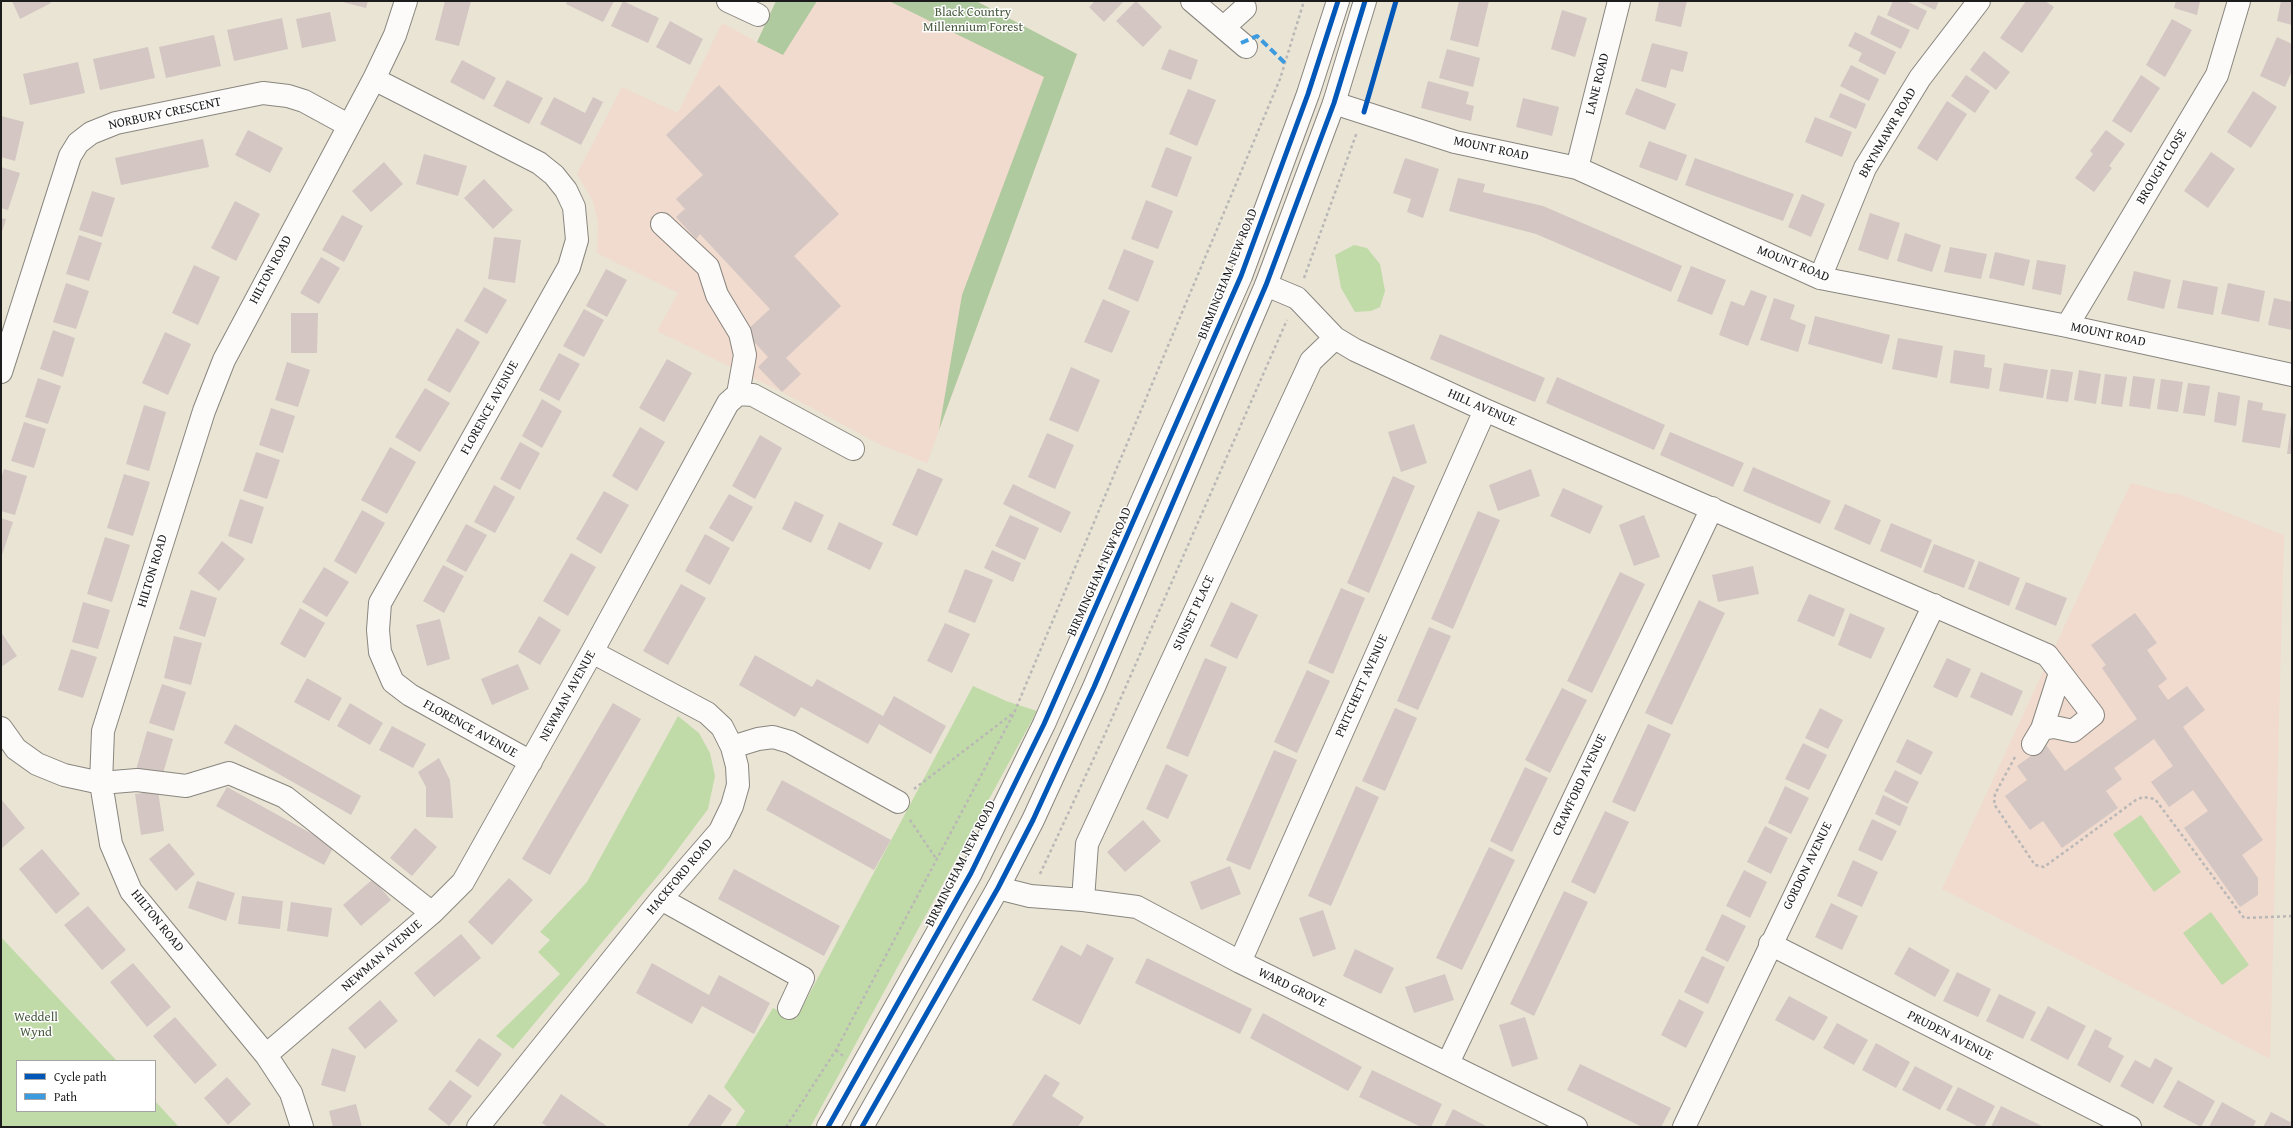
<!DOCTYPE html>
<style>
body{margin:0}
#map{position:relative;width:2293px;height:1128px;overflow:hidden;background:#eae4d5;font-family:"Gentium Book Plus",serif}
canvas{display:block}
.frame{position:absolute;inset:0;border:2px solid #1c1c1c;pointer-events:none}
.legend{position:absolute;left:16px;top:1060px;width:140px;height:52px;box-sizing:border-box;background:#fff;border:1px solid #a4a4a4;margin:0;padding:5px 7px;list-style:none;font-size:12px;color:#1c1c1c}
.legend li{display:flex;align-items:center;gap:8px;height:20px}
.legend b{width:20px;border:1px solid #a4a4a4}
</style>
<div id="map">
<canvas width="2293" height="1128"></canvas>
<div class="frame"></div>
<ul class="legend">
<li><b style="height:5px;background:#0057b8"></b>Cycle path</li>
<li><b style="height:5px;background:#3c9bdf"></b>Path</li>
</ul>
</div>
<script>
const context = document.querySelector('canvas').getContext('2d');
context.lineJoin = 'round';
function fill(path, color) {
  context.fillStyle = color;
  context.fill(path, 'evenodd');
}
function toPath(rows) {
  const path = new Path2D();
  for (const r of rows) {
    path.moveTo(r[0], r[1]);
    for (let i = 2; i < r.length; i += 2) path.lineTo(r[i], r[i + 1]);
  }
  return path;
}
function trace(path, color, width, dash) {
  context.strokeStyle = color;
  context.lineWidth = width;
  context.lineCap = dash ? 'butt' : 'round';
  context.setLineDash(dash || []);
  context.stroke(path);
}
function write(font, color, halo, rows, align = 'center') {
  context.font = font + ' "Gentium Book Plus",serif';
  context.lineWidth = 3;
  context.setLineDash([]);
  context.textBaseline = 'middle';
  context.strokeStyle = halo;
  context.fillStyle = color;
  for (const [text, x, y, turn = 0] of rows) {
    context.save();
    context.translate(x, y);
    context.rotate((+turn || 0) * Math.PI / 180);
    context.textAlign = isNaN(turn) ? turn : align;
    if (halo) context.strokeText(text, 0, 0);
    context.fillText(text, 0, 0);
    context.restore();
  }
}
fill(toPath([
 [776,1,976,1,1077,54,927,463,881,445,782,392,657,331,678,293,597,253,598,223,593,201,577,174,622,87,678,113,722,23,757,42],
 [2131,483,2171,494,2176,493,2284,535,2270,1059,1942,889]
]), '#f1dace');
fill(toPath([
 [1354,245,1367,248,1380,264,1385,291,1380,307,1371,311,1355,312,1341,288,1335,255],
 [973,686,1006,701,1037,711,812,1124,810,1127,735,1127,745,1111,724,1087,773,1008,796,1019],
 [678,716,699,733,710,753,715,776,708,809,661,872,513,1049,496,1036,560,974,538,952,550,940,540,932,587,882],
 [2141,815,2181,872,2154,892,2113,834],
 [2211,912,2249,965,2222,985,2183,933],
 [1,937,117,1061,17,1061,17,1111,155,1111,155,1101,179,1127,1,1127]
]), '#c1dba8');
fill(toPath([
 [776,1,817,1,783,55,757,42],
 [889,1,976,1,1077,54,939,430,962,295,1044,77]
]), '#afca9e');
fill(toPath([
 [12,1,50,1,51,3,20,19],
 [339,1,368,1,366,8],
 [445,1,471,1,459,46,435,40],
 [567,1,614,1,603,22,566,4],
 [623,1,659,18,648,43,611,26],
 [1095,1,1124,1,1104,22,1089,7],
 [1136,1,1162,27,1143,47,1116,21],
 [1459,1,1489,1,1478,47,1450,40],
 [1659,1,1687,1,1681,27,1655,21],
 [1893,1,1906,1,1927,11,1918,30,1887,15],
 [1916,1,1939,1,1935,10],
 [2026,1,2045,1,2054,7,2022,53,2000,38],
 [2176,1,2200,1,2197,15,2174,8],
 [2281,1,2292,1,2292,25,2277,21],
 [1562,10,1587,18,1575,57,1551,49],
 [330,12,336,41,302,48,296,19],
 [1878,15,1910,30,1901,49,1870,34],
 [282,18,288,49,234,61,227,30],
 [2172,19,2192,30,2165,77,2146,65],
 [670,21,703,39,690,65,656,47],
 [1855,32,1896,52,1885,75,1858,61,1862,53,1848,46],
 [214,35,221,66,166,78,159,47],
 [2277,37,2292,44,2292,71,2285,87,2260,76],
 [1652,43,1688,52,1683,72,1671,69,1666,88,1641,81],
 [148,47,155,78,100,90,93,59],
 [1169,49,1198,60,1191,80,1161,69],
 [1447,49,1480,58,1473,87,1439,78],
 [1984,51,2010,72,1996,90,1970,70],
 [462,60,496,78,484,100,450,82],
 [78,62,85,93,30,105,23,74],
 [1851,65,1879,79,1869,101,1840,86],
 [1966,75,1990,91,1975,113,1951,96],
 [2141,75,2160,88,2131,133,2112,121],
 [507,80,543,98,529,124,493,106],
 [1428,81,1469,92,1466,104,1474,106,1471,121,1421,108],
 [719,85,839,214,794,256,841,306,786,358,801,374,782,392,758,367,768,357,745,332,770,309,700,234,696,239,676,217,685,209,676,199,703,175,666,135],
 [1636,88,1676,104,1665,130,1625,114],
 [1188,89,1216,100,1197,146,1169,134],
 [2253,91,2277,107,2251,148,2227,132],
 [1840,93,1866,104,1856,129,1829,117],
 [554,97,585,113,593,97,603,102,581,145,540,124],
 [1523,98,1559,107,1552,136,1516,127],
 [1947,101,1967,114,1937,161,1917,148],
 [1,116,24,122,15,161,1,157],
 [1815,117,1852,132,1842,157,1805,142],
 [248,130,283,148,270,173,235,155],
 [2106,130,2125,144,2109,166,2112,168,2094,192,2075,178,2093,154,2090,151],
 [203,139,209,167,121,185,115,158],
 [1649,141,1687,155,1677,181,1639,167],
 [1166,147,1192,157,1177,197,1151,187],
 [2211,152,2235,169,2208,208,2184,191],
 [424,154,467,166,458,196,416,184],
 [1405,158,1439,169,1423,218,1407,212,1411,199,1393,193],
 [1695,158,1794,194,1783,221,1685,185],
 [384,162,403,184,371,212,352,191],
 [1,167,20,173,8,210,1,208],
 [1458,178,1485,184,1483,192,1543,206,1682,266,1671,292,1536,234,1449,211],
 [484,179,513,210,493,229,464,198],
 [92,191,115,198,102,237,79,230],
 [1802,194,1825,204,1811,237,1788,227],
 [1146,200,1173,211,1158,249,1131,239],
 [235,201,260,214,236,261,211,248],
 [1870,213,1900,223,1888,260,1858,250],
 [342,215,363,226,344,262,322,250],
 [1,218,6,219,1,235],
 [1905,233,1941,245,1932,272,1897,261],
 [79,235,102,243,89,281,66,274],
 [494,237,521,240,515,283,488,279],
 [1950,247,1987,254,1981,279,1944,272],
 [1124,249,1154,261,1138,302,1108,289],
 [1995,252,2030,260,2024,286,1989,278],
 [321,257,340,268,319,304,300,293],
 [2037,260,2066,265,2061,295,2032,289],
 [194,265,220,277,198,325,172,313],
 [1691,266,1726,280,1712,315,1677,301],
 [606,269,627,280,607,317,586,306],
 [2134,271,2171,280,2164,309,2127,300],
 [2183,280,2218,287,2213,315,2177,308],
 [66,283,89,291,76,329,53,322],
 [2228,283,2265,291,2259,322,2221,314],
 [484,287,507,300,487,334,464,321],
 [1751,290,1767,296,1748,346,1719,335,1731,301,1744,306],
 [1774,298,1795,305,1790,319,1806,325,1798,352,1760,340],
 [2274,298,2292,302,2292,330,2268,325],
 [1103,299,1130,311,1112,353,1084,342],
 [584,309,604,320,584,357,563,346],
 [291,313,318,313,317,353,291,353],
 [1815,316,1890,335,1882,364,1808,344],
 [457,328,480,342,450,393,427,380],
 [53,330,75,338,63,377,40,369],
 [165,332,191,344,168,395,142,383],
 [1440,334,1545,378,1535,402,1430,359],
 [1898,338,1943,346,1937,378,1892,369],
 [1954,350,1985,355,1984,367,1992,368,1989,389,1950,383],
 [559,353,580,364,559,401,539,390],
 [667,359,692,373,664,422,639,408],
 [287,362,310,370,298,407,275,400],
 [2004,363,2048,370,2043,398,1999,391],
 [1071,367,1100,380,1078,432,1049,420],
 [2051,369,2073,372,2068,402,2046,399],
 [2079,370,2101,374,2096,404,2074,400],
 [2105,374,2127,377,2122,407,2101,404],
 [2133,376,2155,379,2150,409,2129,406],
 [1557,377,1665,425,1654,450,1546,403],
 [38,378,61,386,48,424,25,417],
 [2161,379,2183,382,2178,412,2157,409],
 [2188,383,2210,386,2205,416,2183,413],
 [425,388,450,403,420,452,395,437],
 [2218,392,2240,396,2236,426,2214,422],
 [542,399,562,411,542,448,522,436],
 [2248,400,2263,403,2262,410,2286,414,2280,448,2242,442],
 [144,405,166,412,149,471,126,464],
 [271,408,295,416,283,453,259,445],
 [24,422,46,429,34,468,11,461],
 [1414,424,1427,463,1401,472,1388,432],
 [2291,424,2292,424,2292,454,2287,454],
 [640,427,665,442,637,491,612,476],
 [1670,432,1744,463,1733,487,1660,455],
 [1047,433,1074,445,1055,489,1028,477],
 [760,435,782,448,755,499,732,486],
 [520,442,540,453,520,490,500,479],
 [390,447,416,462,387,514,361,500],
 [256,452,280,460,267,499,243,491],
 [1753,467,1831,501,1820,524,1743,491],
 [918,468,943,479,917,536,892,525],
 [4,469,27,476,15,515,1,511,1,479],
 [1531,469,1540,496,1498,511,1489,485],
 [124,474,150,482,133,536,107,528],
 [1393,476,1415,486,1369,593,1347,583],
 [1013,484,1071,512,1061,533,1003,504],
 [494,485,515,497,495,533,474,522],
 [1563,488,1603,506,1590,534,1550,516],
 [604,491,629,505,601,554,576,539],
 [729,494,753,507,733,542,709,528],
 [240,499,264,507,252,544,228,536],
 [795,501,824,515,811,543,782,529],
 [1845,504,1881,520,1870,545,1834,529],
 [362,510,385,523,356,574,334,561],
 [1478,511,1500,520,1453,629,1431,619],
 [1010,515,1039,528,1025,560,995,546],
 [1644,515,1660,557,1634,566,1619,525],
 [1,518,13,522,1,558],
 [839,522,883,543,870,570,827,549],
 [1891,523,1932,540,1921,568,1880,551],
 [466,524,487,535,466,572,446,561],
 [705,534,730,548,710,585,685,571],
 [105,537,130,545,112,602,87,594],
 [222,541,245,559,219,591,198,573],
 [1934,544,1975,560,1964,588,1923,572],
 [992,550,1021,563,1013,582,984,568],
 [571,553,596,567,568,616,543,601],
 [1979,561,2020,578,2009,606,1968,589],
 [443,565,464,576,444,613,423,601],
 [1753,566,1759,594,1718,602,1712,575],
 [324,567,349,582,327,617,302,602],
 [965,569,993,580,975,623,948,612],
 [1620,572,1645,584,1592,693,1567,681],
 [2026,582,2067,598,2056,626,2015,609],
 [681,584,706,598,668,665,643,651],
 [1341,588,1365,598,1333,674,1308,663],
 [191,590,217,598,205,637,179,629],
 [1809,594,1845,609,1834,637,1797,621],
 [1699,600,1725,613,1672,725,1645,713],
 [83,602,110,610,98,649,72,642],
 [1231,602,1258,615,1237,659,1210,646],
 [300,608,325,623,305,658,280,644],
 [1850,613,1885,628,1871,659,1838,645],
 [2135,613,2157,643,2147,650,2167,679,2158,686,2168,700,2187,686,2205,710,2183,727,2263,840,2242,855,2258,878,2258,895,2240,907,2184,828,2208,811,2193,790,2169,807,2151,782,2173,766,2154,739,2114,768,2122,779,2106,791,2118,808,2062,848,2043,821,2030,830,2005,796,2027,780,2017,766,2046,745,2065,771,2137,719,2102,668,2106,665,2091,645],
 [539,616,561,630,540,665,518,652],
 [440,619,450,659,427,666,416,625],
 [945,623,970,634,952,673,927,661],
 [1429,627,1451,636,1418,710,1397,701],
 [1,632,17,656,1,667],
 [174,636,202,643,191,685,164,678],
 [71,649,97,657,83,698,58,690],
 [755,655,812,687,817,679,883,716,894,696,946,726,931,754,879,724,868,744,801,707,795,717,739,685],
 [1205,658,1227,667,1188,757,1166,748],
 [1947,658,1971,669,1957,698,1933,687],
 [518,664,529,689,492,705,481,679],
 [1307,670,1330,681,1297,753,1274,742],
 [1981,672,2023,691,2012,716,1970,697],
 [307,678,342,698,329,721,294,702],
 [162,684,186,692,174,731,149,723],
 [1562,688,1587,700,1550,773,1525,760],
 [350,703,383,723,370,745,337,726],
 [613,703,641,719,550,875,522,859],
 [1395,708,1417,718,1385,791,1362,781],
 [1820,708,1843,720,1828,749,1805,738],
 [235,724,361,796,351,815,224,743],
 [1648,724,1671,734,1635,812,1612,802],
 [392,726,426,744,413,768,379,750],
 [147,731,173,739,162,777,136,770],
 [1907,739,1933,752,1921,775,1896,762],
 [1803,743,1827,755,1809,790,1785,779],
 [1274,750,1297,760,1250,870,1226,860],
 [439,758,450,780,453,818,426,817,426,787,418,772],
 [1166,764,1188,775,1168,819,1146,809],
 [1525,767,1548,778,1512,852,1490,841],
 [1895,770,1919,782,1908,804,1884,791],
 [782,780,891,840,874,870,766,810],
 [1356,786,1379,797,1331,906,1308,896],
 [1785,786,1809,798,1791,834,1768,823],
 [227,787,334,846,324,865,216,806],
 [158,791,164,831,141,835,135,794],
 [1883,795,1908,807,1900,826,1875,814],
 [1,799,25,828,2,848,1,847],
 [1605,811,1629,822,1595,894,1571,882],
 [1872,819,1897,831,1882,861,1858,850],
 [1143,820,1161,841,1125,872,1107,852],
 [1765,826,1788,838,1771,874,1747,862],
 [415,828,437,847,412,876,390,858],
 [169,843,195,874,176,891,149,859],
 [1489,847,1515,860,1462,970,1436,958],
 [42,849,80,894,56,914,19,869],
 [1853,860,1878,872,1862,907,1837,896],
 [1230,866,1241,894,1201,910,1190,882],
 [734,869,840,926,824,956,718,899],
 [1744,870,1767,882,1750,918,1726,906],
 [509,878,533,900,492,945,468,922],
 [373,879,391,900,361,926,343,905],
 [197,881,235,893,226,921,188,908],
 [1564,891,1588,902,1534,1016,1510,1004],
 [242,896,283,901,280,929,238,924],
 [291,902,332,908,328,937,287,931],
 [1831,903,1858,916,1842,950,1815,937],
 [88,906,126,950,102,970,64,925],
 [1323,910,1336,949,1313,957,1299,918],
 [1722,914,1746,926,1728,962,1705,950],
 [461,934,481,958,434,997,414,973],
 [1087,944,1114,958,1080,1025,1032,1000,1061,945,1081,956],
 [1909,947,1950,970,1935,997,1894,974],
 [1355,949,1394,968,1381,994,1343,976],
 [1702,956,1725,967,1708,1004,1684,992],
 [1147,958,1252,1009,1240,1034,1135,983],
 [133,963,171,1007,147,1027,110,982],
 [652,963,709,995,719,975,770,1003,754,1034,702,1006,692,1024,636,993],
 [1957,972,1991,989,1978,1017,1943,1001],
 [1445,974,1454,1000,1414,1013,1405,987],
 [1999,994,2036,1012,2023,1039,1986,1021],
 [1789,996,1828,1017,1814,1041,1775,1020],
 [1679,999,1704,1012,1686,1048,1661,1035],
 [380,1000,398,1021,365,1049,348,1028],
 [2048,1006,2086,1026,2068,1060,2030,1040],
 [1263,1013,1362,1067,1348,1091,1250,1038],
 [175,1017,217,1065,195,1084,153,1036],
 [1525,1017,1538,1059,1512,1067,1499,1025],
 [1837,1023,1868,1040,1854,1065,1823,1048],
 [2095,1029,2112,1038,2108,1047,2124,1056,2110,1083,2077,1065],
 [479,1038,502,1054,478,1087,455,1071],
 [1876,1043,1910,1062,1896,1088,1862,1070],
 [332,1048,356,1056,345,1092,321,1085],
 [2155,1058,2173,1068,2153,1104,2120,1086,2135,1060,2150,1068],
 [1580,1064,1671,1108,1661,1127,1642,1127,1567,1090],
 [1915,1066,1953,1086,1940,1110,1902,1090],
 [1372,1070,1442,1104,1431,1127,1421,1127,1359,1097],
 [1045,1074,1060,1083,1052,1096,1084,1117,1078,1127,1011,1127],
 [227,1077,251,1104,228,1125,204,1098],
 [450,1080,472,1096,449,1126,428,1109],
 [2178,1080,2215,1101,2201,1127,2163,1107],
 [1958,1087,1995,1106,1984,1127,1979,1127,1946,1110],
 [561,1094,608,1127,548,1127,542,1123],
 [709,1094,732,1109,720,1127,687,1127],
 [2222,1102,2256,1121,2253,1127,2209,1127],
 [356,1104,362,1127,333,1127,329,1111],
 [2001,1106,2040,1125,2043,1127,1991,1127],
 [1453,1109,1488,1127,1444,1127],
 [2271,1112,2290,1122,2292,1117,2292,1127,2263,1127]
]), '#d3c6c3');
const minor = toPath([
 [728,1,758,15],
 [1192,1,1246,47],
 [1224,27,1245,8],
 [374,79,539,163,554,175,566,190,574,207,577,240,569,267,380,603,378,630,380,652,393,682,410,695,531,762],
 [1334,103,1455,142,1577,168,1820,278,2067,326,2292,375],
 [1577,168,1619,1],
 [662,224,708,267,717,295,740,333,745,355,738,394],
 [1820,278,1865,168,1920,78,1979,1],
 [1266,285,1297,298,1335,338,1355,350,1485,410,2047,655,2093,715,2073,731,2054,727,2042,729,2033,744],
 [2067,326,2217,75,2239,1],
 [1,372,70,156,78,143,91,133,116,123,263,93,288,96,304,101,348,125],
 [1,728,16,749,37,764,64,775,101,783,137,780,186,786,229,773,285,797,432,913],
 [2042,729,2060,673],
 [732,747,758,739,773,737,790,742,898,802],
 [998,888,1030,896,1083,900,1137,907,1240,962,1576,1127],
 [661,899,803,978,789,1008],
 [1083,900,1087,844,1311,361,1335,338],
 [1770,944,2130,1127],
 [1240,962,1485,410],
 [266,1055,432,913,463,882,592,652,728,403,738,394,753,395,853,449],
 [1448,1063,1712,508],
 [302,1127,291,1093,266,1055,131,891,111,844,101,783,103,731,204,411,224,360,374,79,395,35,406,1],
 [478,1127,661,899,720,831,732,806,738,785,737,766,732,747,722,727,707,713,592,652],
 [1684,1127,1934,605]
]);
const highway = toPath([
 [828,1127,971,873,1044,724,1241,276,1308,94,1338,1],
 [862,1127,998,888,1033,820,1094,687,1266,285,1334,103,1365,1]
]);
trace(minor, '#89867f', 24);
trace(highway, '#89867f', 24);
trace(toPath([
 [1304,278,1357,132],
 [2015,757,1995,794,1994,804,2035,865,2044,867,2136,800,2143,797,2155,799,2244,918,2292,916],
 [914,789,1012,714],
 [910,820,937,860],
 [1040,874,1105,734,1287,320],
 [836,1050,843,1056],
 [786,1127,836,1050,1014,713,1280,79,1304,1]
]), '#b9b8b6', 2.5, [3, 3]);
trace(minor, '#fcfbf9', 22);
trace(highway, '#fcfbf9', 22);
trace(toPath([
 [1241,43,1257,36,1285,63]
]), '#3c9bdf', 4, [8, 4]);
trace(toPath([
 [1364,112,1396,1],
 [828,1127,971,873,1044,724,1241,276,1308,94,1338,1],
 [862,1127,998,888,1033,820,1094,687,1266,285,1334,103,1365,1]
]), '#0057b8', 5);
write('13px', '#4a5c40', '#fff', [
 ["Black Country",973,13],
 ["Millennium Forest",973,28],
 ["Weddell",36,1018],
 ["Wynd",36,1033]
]);
write('13px', '#1c1c1c', '#fff', [
 ["LANE ROAD",1598,84,-76],
 ["NORBURY CRESCENT",165,114,-12],
 ["BRYNMAWR ROAD",1888,133,-60],
 ["MOUNT ROAD",1491,149,12],
 ["BROUGH CLOSE",2162,167,-59],
 ["MOUNT ROAD",1793,264,22],
 ["HILTON ROAD",271,270,-62],
 ["BIRMINGHAM NEW ROAD",1228,274,-68],
 ["MOUNT ROAD",2108,335,12],
 ["FLORENCE AVENUE",490,408,-61],
 ["HILL AVENUE",1482,408,24],
 ["HILTON ROAD",153,571,-73],
 ["BIRMINGHAM NEW ROAD",1100,572,-66],
 ["SUNSET PLACE",1194,613,-65],
 ["PRITCHETT AVENUE",1362,686,-66],
 ["NEWMAN AVENUE",568,696,-61],
 ["FLORENCE AVENUE",470,729,29],
 ["CRAWFORD AVENUE",1580,785,-65],
 ["BIRMINGHAM NEW ROAD",961,864,-63],
 ["GORDON AVENUE",1808,866,-64],
 ["HACKFORD ROAD",680,877,-50],
 ["HILTON ROAD",157,921,51],
 ["NEWMAN AVENUE",382,956,-41],
 ["WARD GROVE",1292,988,26],
 ["PRUDEN AVENUE",1950,1036,27]
]);
</script>
